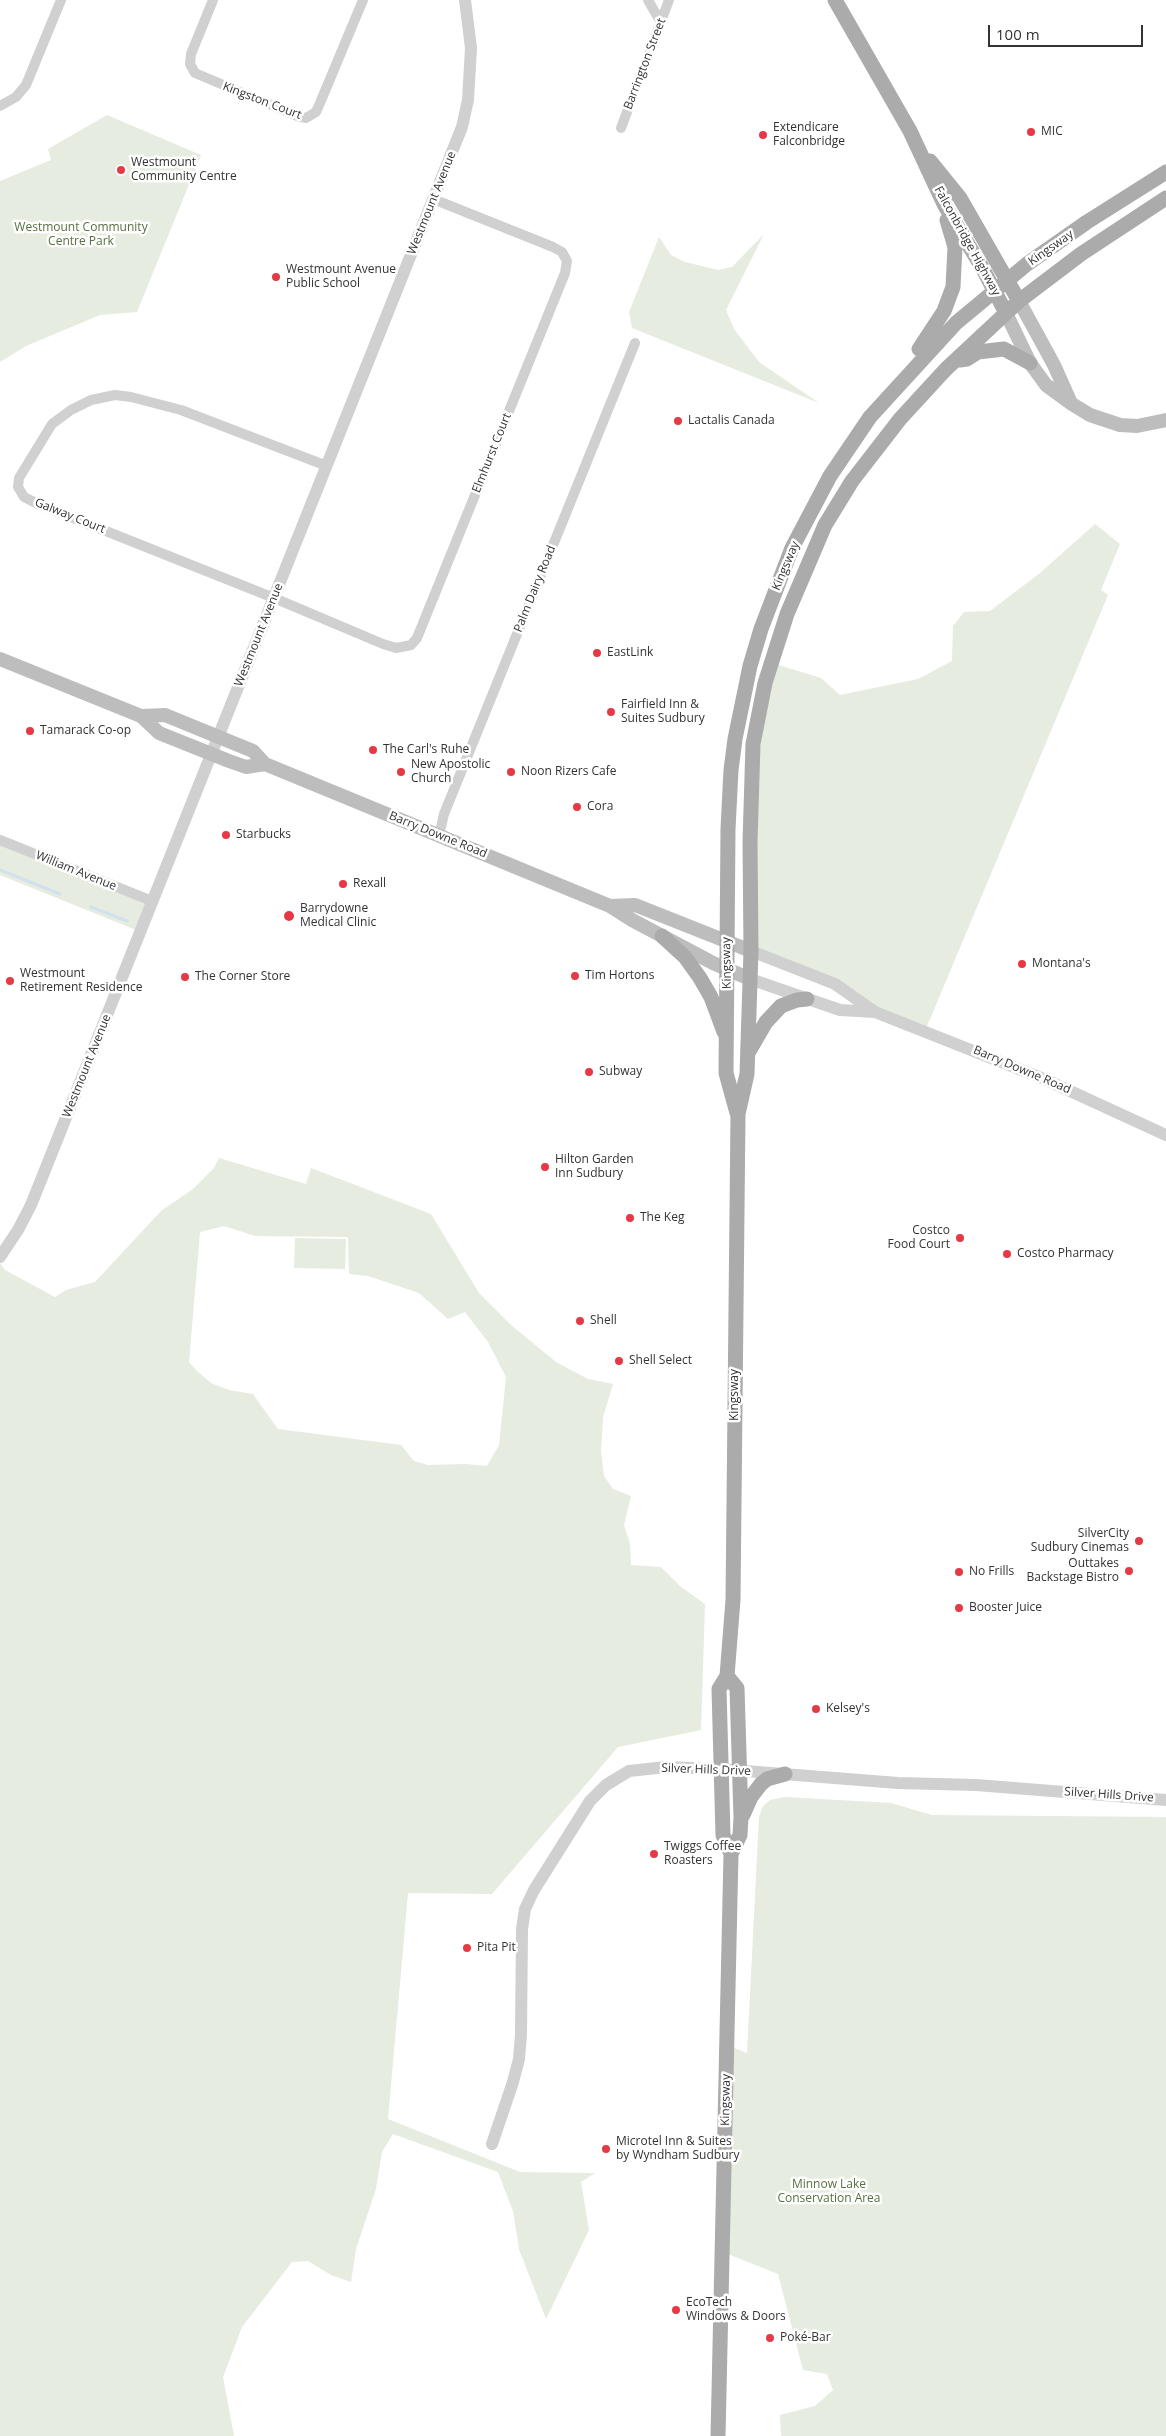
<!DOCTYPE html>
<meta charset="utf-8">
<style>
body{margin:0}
#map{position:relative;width:1166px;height:2436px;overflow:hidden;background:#fff;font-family:"Open Sans",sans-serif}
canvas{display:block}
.scale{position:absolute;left:988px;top:25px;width:155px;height:22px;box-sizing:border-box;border:2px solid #333;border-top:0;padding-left:6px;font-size:15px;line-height:18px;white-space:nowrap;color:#333;-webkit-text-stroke:4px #fff;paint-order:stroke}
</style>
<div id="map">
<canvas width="1166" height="2436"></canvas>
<div class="scale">100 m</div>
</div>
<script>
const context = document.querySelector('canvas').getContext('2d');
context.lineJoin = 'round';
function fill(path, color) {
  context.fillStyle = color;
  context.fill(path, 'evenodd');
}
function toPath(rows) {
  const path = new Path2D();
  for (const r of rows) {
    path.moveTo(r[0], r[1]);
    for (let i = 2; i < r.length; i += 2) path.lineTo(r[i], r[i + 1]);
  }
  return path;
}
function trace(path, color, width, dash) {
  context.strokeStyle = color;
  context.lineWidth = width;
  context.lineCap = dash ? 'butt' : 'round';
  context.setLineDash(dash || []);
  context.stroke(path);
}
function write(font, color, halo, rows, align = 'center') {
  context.font = font + ' "Open Sans",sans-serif';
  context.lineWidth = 5;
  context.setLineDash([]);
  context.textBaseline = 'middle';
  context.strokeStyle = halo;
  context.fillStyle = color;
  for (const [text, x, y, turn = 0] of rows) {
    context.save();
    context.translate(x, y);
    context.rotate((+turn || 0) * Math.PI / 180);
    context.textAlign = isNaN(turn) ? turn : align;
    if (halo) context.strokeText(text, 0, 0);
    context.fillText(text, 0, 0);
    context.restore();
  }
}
fill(toPath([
 [107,115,201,155,137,312,100,315,26,346,0,362,0,181,51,160,48,149],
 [764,234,726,310,734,329,759,362,819,403,632,328,629,312,659,237,671,255,685,262,718,270,732,267],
 [1095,524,1120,544,1101,590,1108,595,925,1031,875,1012,835,983,751,951,752,806,772,663,821,678,840,695,918,679,952,661,953,626,964,612,990,611,1040,573],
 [0,841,153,903,141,932,0,875],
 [219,1158,306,1184,311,1168,431,1214,479,1293,511,1325,556,1362,588,1379,613,1384,603,1417,601,1451,604,1476,613,1489,631,1496,624,1525,630,1544,631,1565,661,1567,681,1587,705,1604,701,1730,618,1747,492,1894,408,1893,388,2119,520,2172,595,2173,581,2182,589,2230,546,2319,519,2249,513,2211,498,2172,393,2134,382,2152,376,2189,356,2249,351,2282,331,2275,308,2261,292,2262,242,2327,223,2377,234,2436,0,2436,0,1263,5,1270,55,1297,66,1290,95,1282,161,1211,193,1189,214,1168],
 [224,1226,255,1236,348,1237,349,1274,368,1276,419,1293,448,1319,465,1312,488,1342,506,1377,499,1445,487,1466,466,1464,428,1465,414,1461,401,1445,278,1429,253,1394,229,1390,211,1383,197,1371,189,1362,200,1232],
 [295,1238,346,1239,345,1269,294,1268],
 [785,1797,891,1803,932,1815,1166,1817,1166,2436,781,2436,780,2415,815,2406,833,2390,827,2374,803,2370,778,2274,723,2252,727,2045,747,2053,759,1817,763,1806,770,1800]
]), '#e6ecdf');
trace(toPath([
 [0,870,60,894],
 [91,907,127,921]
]), '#cfe2ee', 3);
trace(toPath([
 [213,0,191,54,190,64,195,73,297,116,306,118,316,112,320,103,363,0],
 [648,0,660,21],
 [0,106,16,97,26,85,61,0],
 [621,128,669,0],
 [327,466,181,410,131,397,115,395,91,400,71,410,52,424,19,478,18,487,24,497,38,504,274,598,383,644,396,648,411,645,417,638,565,273,567,261,562,252,553,247,433,199],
 [439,836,444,814,635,343],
 [0,840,152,901]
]), '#d0d0d0', 10);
trace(toPath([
 [751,951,835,984,875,1012,1044,1079,1166,1135],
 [750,979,840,1010,875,1012],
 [0,1257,18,1230,31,1205,462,127,468,100,471,48,465,0],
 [492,2144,513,2082,519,2059,521,2035,522,1929,525,1909,534,1890,590,1801,606,1785,629,1771,666,1767,720,1769,898,1783,976,1785,1166,1800]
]), '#d0d0d0', 12);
trace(toPath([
 [1019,301,1054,365,1071,403],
 [1006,313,1030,363,1046,385,1072,404,1090,415,1120,425,1137,426,1166,420],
 [0,659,141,716,159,733,229,761,246,767,265,764],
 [141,716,165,715,253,751,265,764,610,906,632,920,713,963,750,979],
 [610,906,635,905,751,951]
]), '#bdbdbd', 14);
trace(toPath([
 [835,0,910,131,945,206,983,269,1006,313],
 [930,161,960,198,1019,301],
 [919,349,944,311,953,287,955,247,947,220],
 [960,360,967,359,978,352,1004,349,1030,363],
 [662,936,685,957,700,978,711,997,724,1032],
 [748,1053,766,1022,781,1006,797,1000,807,999],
 [737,1113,726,1073,728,829,731,770,735,739,750,666,761,629,792,548,830,476,870,417,956,323,1027,264,1087,222,1166,172],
 [743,1815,751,1797,761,1784,767,1779,785,1774],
 [731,1854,723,1835,719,1689,727,1676,733,1600,738,1114,747,1074,751,951,750,842,753,744,765,683,787,614,825,525,852,481,900,419,946,369,1019,301,1081,254,1166,198],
 [718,2436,731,1854,740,1835,741,1818,737,1688,727,1676]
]), '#ababab', 15);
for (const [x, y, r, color] of [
 [1031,132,5,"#e63946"],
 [763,135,5,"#e63946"],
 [121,170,5,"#e63946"],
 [276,277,5,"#e63946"],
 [678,421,5,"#e63946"],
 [597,653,5,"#e63946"],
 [611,712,5,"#e63946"],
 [30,731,5,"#e63946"],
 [373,750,5,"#e63946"],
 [401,772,5,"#e63946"],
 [511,772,5,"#e63946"],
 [577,807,5,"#e63946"],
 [226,835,5,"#e63946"],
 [343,884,5,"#e63946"],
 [289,916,6,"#e63946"],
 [1022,964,5,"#e63946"],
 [575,976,5,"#e63946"],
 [185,977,5,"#e63946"],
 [10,981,5,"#e63946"],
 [589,1072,5,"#e63946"],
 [545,1167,5,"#e63946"],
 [630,1218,5,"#e63946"],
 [960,1238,5,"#e63946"],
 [1007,1254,5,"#e63946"],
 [580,1321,5,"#e63946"],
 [619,1361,5,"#e63946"],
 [1139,1541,5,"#e63946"],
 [1129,1571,5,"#e63946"],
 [959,1572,5,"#e63946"],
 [959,1608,5,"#e63946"],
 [816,1709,5,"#e63946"],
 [654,1854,5,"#e63946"],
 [467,1948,5,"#e63946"],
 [606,2149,5,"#e63946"],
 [676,2310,5,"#e63946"],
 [770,2338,5,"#e63946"]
]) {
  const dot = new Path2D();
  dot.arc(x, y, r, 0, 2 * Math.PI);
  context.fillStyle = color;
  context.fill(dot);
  trace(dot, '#fff', 2);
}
write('12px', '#333', '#fff', [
 ["Barrington Street",645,64,-69],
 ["Kingston Court",262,101,21],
 ["Westmount Avenue",432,203,-68],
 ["Falconbridge Highway",967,241,61],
 ["Kingsway",1051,248,-35],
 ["Elmhurst Court",492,453,-68],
 ["Galway Court",70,516,22],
 ["Kingsway",786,566,-67],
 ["Palm Dairy Road",535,589,-68],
 ["Westmount Avenue",259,635,-68],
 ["Barry Downe Road",438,835,22],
 ["William Avenue",76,871,22],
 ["Kingsway",727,963,-91],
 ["Westmount Avenue",87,1066,-68],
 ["Barry Downe Road",1022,1070,23],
 ["Kingsway",735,1395,-90],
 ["Silver Hills Drive",706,1770,2],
 ["Silver Hills Drive",1109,1795,4],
 ["Kingsway",726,2100,-89]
]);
write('12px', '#333', '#fff', [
 ["Extendicare",773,128],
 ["Falconbridge",773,142],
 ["MIC",1041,132],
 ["Westmount",131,163],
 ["Community Centre",131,177],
 ["Westmount Avenue",286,270],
 ["Public School",286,284],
 ["Lactalis Canada",688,421],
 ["EastLink",607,653],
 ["Fairfield Inn &",621,705],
 ["Suites Sudbury",621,719],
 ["Tamarack Co-op",40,731],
 ["The Carl's Ruhe",383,750],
 ["New Apostolic",411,765],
 ["Church",411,779],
 ["Noon Rizers Cafe",521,772],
 ["Cora",587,807],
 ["Starbucks",236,835],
 ["Rexall",353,884],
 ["Barrydowne",300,909],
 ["Medical Clinic",300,923],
 ["Montana's",1032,964],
 ["Westmount",20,974],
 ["Retirement Residence",20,988],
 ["Tim Hortons",585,976],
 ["The Corner Store",195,977],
 ["Subway",599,1072],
 ["Hilton Garden",555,1160],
 ["Inn Sudbury",555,1174],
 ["The Keg",640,1218],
 ["Costco",950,1231,"right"],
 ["Food Court",950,1245,"right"],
 ["Costco Pharmacy",1017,1254],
 ["Shell",590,1321],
 ["Shell Select",629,1361],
 ["SilverCity",1129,1534,"right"],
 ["Sudbury Cinemas",1129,1548,"right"],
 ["Outtakes",1119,1564,"right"],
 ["Backstage Bistro",1119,1578,"right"],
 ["No Frills",969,1572],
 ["Booster Juice",969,1608],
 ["Kelsey's",826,1709],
 ["Twiggs Coffee",664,1847],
 ["Roasters",664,1861],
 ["Pita Pit",477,1948],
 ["Microtel Inn & Suites",616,2142],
 ["by Wyndham Sudbury",616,2156],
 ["EcoTech",686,2303],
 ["Windows & Doors",686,2317],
 ["Poké-Bar",780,2338]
], 'left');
write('12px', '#56703f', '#fff', [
 ["Westmount Community",81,228],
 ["Centre Park",81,242],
 ["Minnow Lake",829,2185],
 ["Conservation Area",829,2199]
]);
</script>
